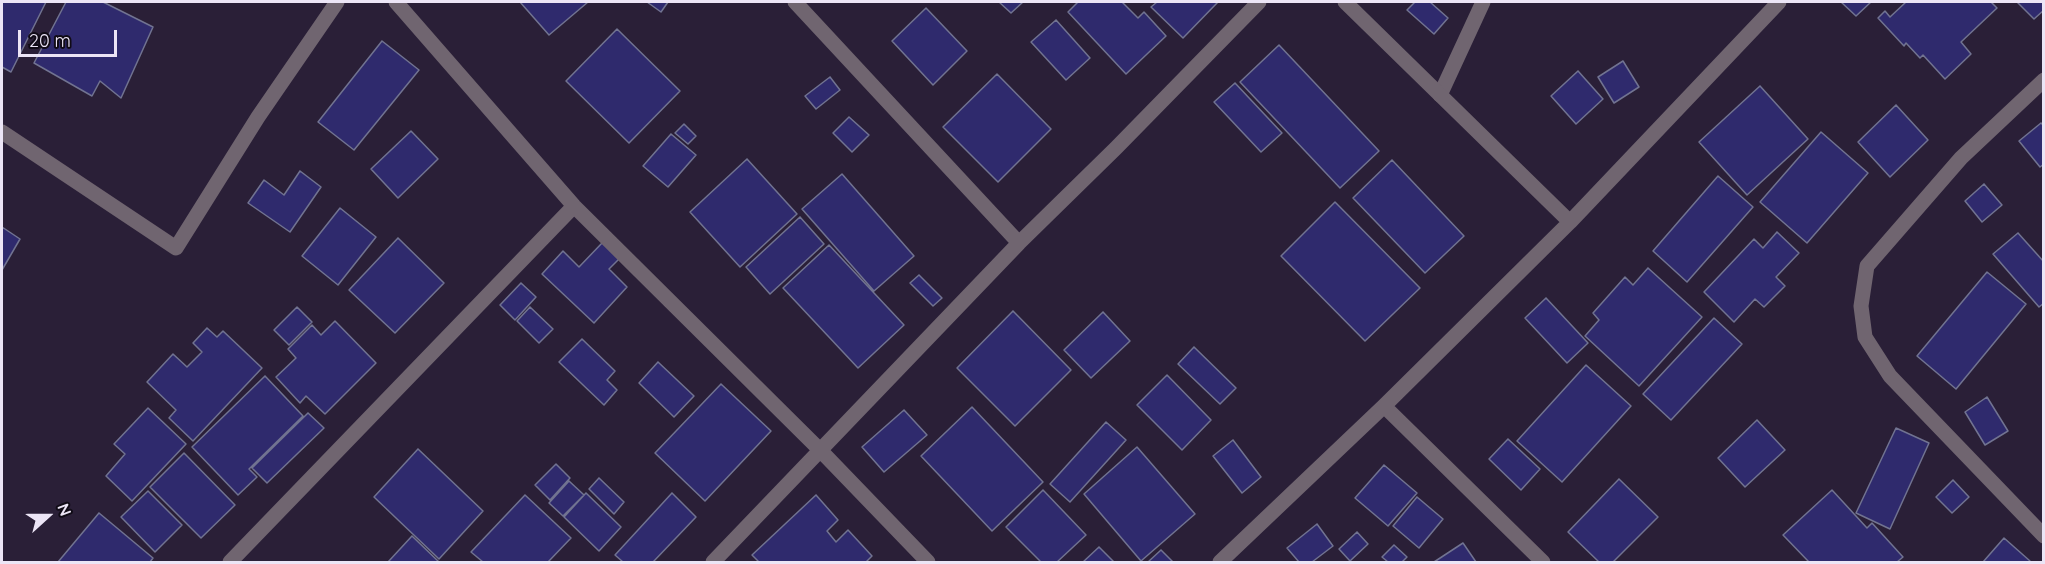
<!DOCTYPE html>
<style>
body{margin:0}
#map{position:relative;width:2045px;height:564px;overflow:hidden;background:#2a1f37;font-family:Quicksand,sans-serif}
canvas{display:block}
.frame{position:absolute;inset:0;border:3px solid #ece5f6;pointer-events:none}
.north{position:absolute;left:18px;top:486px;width:60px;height:60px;-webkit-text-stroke:4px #100b16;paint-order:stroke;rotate:69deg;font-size:16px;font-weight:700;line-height:24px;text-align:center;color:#ece5f6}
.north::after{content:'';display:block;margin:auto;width:21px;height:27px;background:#ece5f6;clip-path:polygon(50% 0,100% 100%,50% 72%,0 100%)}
.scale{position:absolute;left:18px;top:30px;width:99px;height:27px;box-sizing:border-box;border:3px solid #ece5f6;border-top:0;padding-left:8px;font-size:18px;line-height:21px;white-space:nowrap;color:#ece5f6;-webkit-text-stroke:4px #100b16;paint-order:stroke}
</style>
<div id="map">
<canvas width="2045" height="564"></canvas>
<div class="frame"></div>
<div class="north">N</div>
<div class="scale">20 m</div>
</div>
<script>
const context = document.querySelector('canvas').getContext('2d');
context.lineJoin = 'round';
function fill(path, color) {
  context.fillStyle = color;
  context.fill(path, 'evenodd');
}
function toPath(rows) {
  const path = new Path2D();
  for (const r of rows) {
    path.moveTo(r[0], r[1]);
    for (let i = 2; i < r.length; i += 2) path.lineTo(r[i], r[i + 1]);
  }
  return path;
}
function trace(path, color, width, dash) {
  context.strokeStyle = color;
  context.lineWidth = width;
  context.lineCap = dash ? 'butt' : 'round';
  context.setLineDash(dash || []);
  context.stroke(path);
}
const building = toPath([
 [2,2,46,2,11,72,2,67,2,2],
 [66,2,103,2,153,27,121,98,100,81,92,96,34,63,66,2],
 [520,2,588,2,549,35,520,2],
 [647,2,668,2,661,12,647,2],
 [999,2,1023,2,1011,13,999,2],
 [1078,2,1122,2,1138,18,1144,12,1166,36,1126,74,1068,12,1078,2],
 [1157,2,1218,2,1183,38,1151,7,1157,2],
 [1415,2,1430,2,1448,18,1434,34,1407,10,1415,2],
 [1841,2,1871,2,1856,16,1841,2],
 [1906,2,1991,2,1997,8,1961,42,1971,54,1945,79,1923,55,1920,58,1906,43,1904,46,1878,18,1885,11,1890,17,1906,2],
 [2017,2,2044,2,2044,10,2034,19,2017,2],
 [926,8,967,51,933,85,892,41,926,8],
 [1056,20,1090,58,1066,80,1031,42,1056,20],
 [617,29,680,91,629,143,566,81,617,29],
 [382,41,419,70,354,150,318,122,382,41],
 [1279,45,1379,151,1340,188,1240,82,1279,45],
 [1623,61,1639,87,1614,103,1598,77,1623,61],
 [1578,71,1603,99,1576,124,1551,96,1578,71],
 [997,74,1051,129,998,182,943,127,997,74],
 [830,77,840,90,816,109,805,96,830,77],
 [1235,83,1282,133,1261,152,1214,102,1235,83],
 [1760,86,1808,139,1747,195,1699,142,1760,86],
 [1896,105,1928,140,1890,177,1858,142,1896,105],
 [849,117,869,135,852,152,833,133,849,117],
 [2041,123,2044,126,2044,164,2040,167,2019,141,2041,123],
 [684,124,696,136,688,144,675,133,684,124],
 [411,131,438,159,398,198,371,169,411,131],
 [1821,132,1868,173,1807,243,1760,202,1821,132],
 [671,134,696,155,668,187,643,166,671,134],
 [747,159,797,214,740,267,690,212,747,159],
 [1392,160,1464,236,1425,273,1353,198,1392,160],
 [300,171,321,187,290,232,248,203,264,180,284,195,300,171],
 [842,174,914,256,874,291,802,209,842,174],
 [1718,176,1753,207,1687,282,1653,251,1718,176],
 [1984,184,2002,205,1982,222,1965,201,1984,184],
 [1335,202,1420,288,1365,341,1281,256,1335,202],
 [340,208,376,237,338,285,302,256,340,208],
 [800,217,824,244,770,294,746,267,800,217],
 [2,227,20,239,2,270,2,227],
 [1777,232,1799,253,1776,277,1785,286,1764,307,1755,299,1734,322,1704,292,1754,239,1763,248,1777,232],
 [2018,233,2044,262,2044,303,2039,307,1993,254,2018,233],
 [398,238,444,283,395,333,349,290,398,238],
 [603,242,620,258,609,269,627,287,594,323,542,274,563,251,579,267,603,242],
 [829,245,904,325,858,368,783,288,829,245],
 [1648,268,1702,317,1639,386,1585,336,1599,320,1593,313,1625,277,1633,285,1648,268],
 [1987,272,2026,304,1956,389,1917,356,1987,272],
 [919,275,942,298,933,306,910,283,919,275],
 [521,283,536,297,515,320,500,305,521,283],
 [1546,298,1588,343,1567,363,1525,318,1546,298],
 [297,307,312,322,289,345,274,330,297,307],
 [530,307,553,329,539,343,517,321,530,307],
 [1013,311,1071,370,1015,426,957,368,1013,311],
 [1103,312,1130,341,1091,378,1064,350,1103,312],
 [1714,318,1742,344,1671,420,1643,394,1714,318],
 [335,321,376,363,325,414,306,396,300,403,276,377,296,358,288,349,312,325,321,335,335,321],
 [207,328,217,337,223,331,262,368,193,441,169,418,176,410,147,382,173,354,187,367,202,352,193,343,207,328],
 [582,339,615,371,607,380,617,390,604,405,559,362,582,339],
 [1194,347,1236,388,1220,404,1178,364,1194,347],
 [658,362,694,396,674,417,639,383,658,362],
 [1586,365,1631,406,1562,482,1517,441,1586,365],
 [1167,375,1211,420,1182,450,1137,405,1167,375],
 [265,376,303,416,249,469,257,477,238,495,192,447,265,376],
 [721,384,771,431,705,501,655,453,721,384],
 [1987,397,2008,431,1985,445,1965,412,1987,397],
 [972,407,1043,482,992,531,921,456,972,407],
 [148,408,186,444,132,501,106,476,125,454,114,444,148,408],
 [904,410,927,435,884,472,862,447,904,410],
 [308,413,324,428,267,483,252,468,308,413],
 [1757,420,1785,450,1745,487,1718,458,1757,420],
 [1106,422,1126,440,1070,502,1050,484,1106,422],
 [1896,428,1929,443,1890,529,1856,513,1896,428],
 [1508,439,1540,469,1521,490,1489,459,1508,439],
 [1233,440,1261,477,1242,493,1213,456,1233,440],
 [1137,447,1195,514,1141,561,1084,494,1137,447],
 [418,449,483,511,439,559,374,497,418,449],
 [184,453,235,505,201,538,150,487,184,453],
 [556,464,570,478,550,500,535,485,556,464],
 [1384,465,1417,493,1388,526,1355,498,1384,465],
 [599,478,624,502,614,514,589,489,599,478],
 [1619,479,1658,517,1613,562,1599,562,1568,532,1619,479],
 [1953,480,1969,497,1952,513,1936,497,1953,480],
 [569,481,584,495,563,516,549,503,569,481],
 [1043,490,1086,535,1057,562,1041,562,1006,527,1043,490],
 [1832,490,1867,528,1872,523,1903,557,1897,562,1809,562,1783,535,1832,490],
 [148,491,182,525,155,552,121,517,148,491],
 [586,493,621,527,599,551,564,517,586,493],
 [672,493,696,517,653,562,623,562,615,555,672,493],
 [525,495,571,538,548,562,483,562,471,552,525,495],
 [816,495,838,520,827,531,836,542,848,530,872,556,866,562,759,562,752,555,816,495],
 [1417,497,1443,519,1419,548,1393,526,1417,497],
 [99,513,153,558,150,562,58,562,99,513],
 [1317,524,1333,546,1312,562,1299,562,1287,548,1317,524],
 [1357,532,1368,544,1350,561,1339,549,1357,532],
 [412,536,439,562,388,562,412,536],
 [2004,538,2030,561,2028,562,1983,562,2004,538],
 [1463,543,1476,562,1434,562,1463,543],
 [1394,545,1407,557,1402,562,1388,562,1382,557,1394,545],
 [1099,547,1114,562,1083,562,1099,547],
 [1161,550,1173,562,1148,562,1161,550]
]);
fill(building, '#2f2a6d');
trace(building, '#717391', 1.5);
trace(toPath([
 [1440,95,1483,2]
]), '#706570', 15);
trace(toPath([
 [396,2,574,206,821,451,928,562],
 [795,2,1019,243],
 [1345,2,1570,222],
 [2044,80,1961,158,1867,266,1861,306,1865,337,1890,376,2044,536],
 [2,132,176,248,258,117,337,2],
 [1384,406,1543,562],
 [230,562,574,206],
 [713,562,1019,243,1116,148,1259,2],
 [1220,562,1384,406,1570,222,1779,2]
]), '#706570', 15);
</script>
